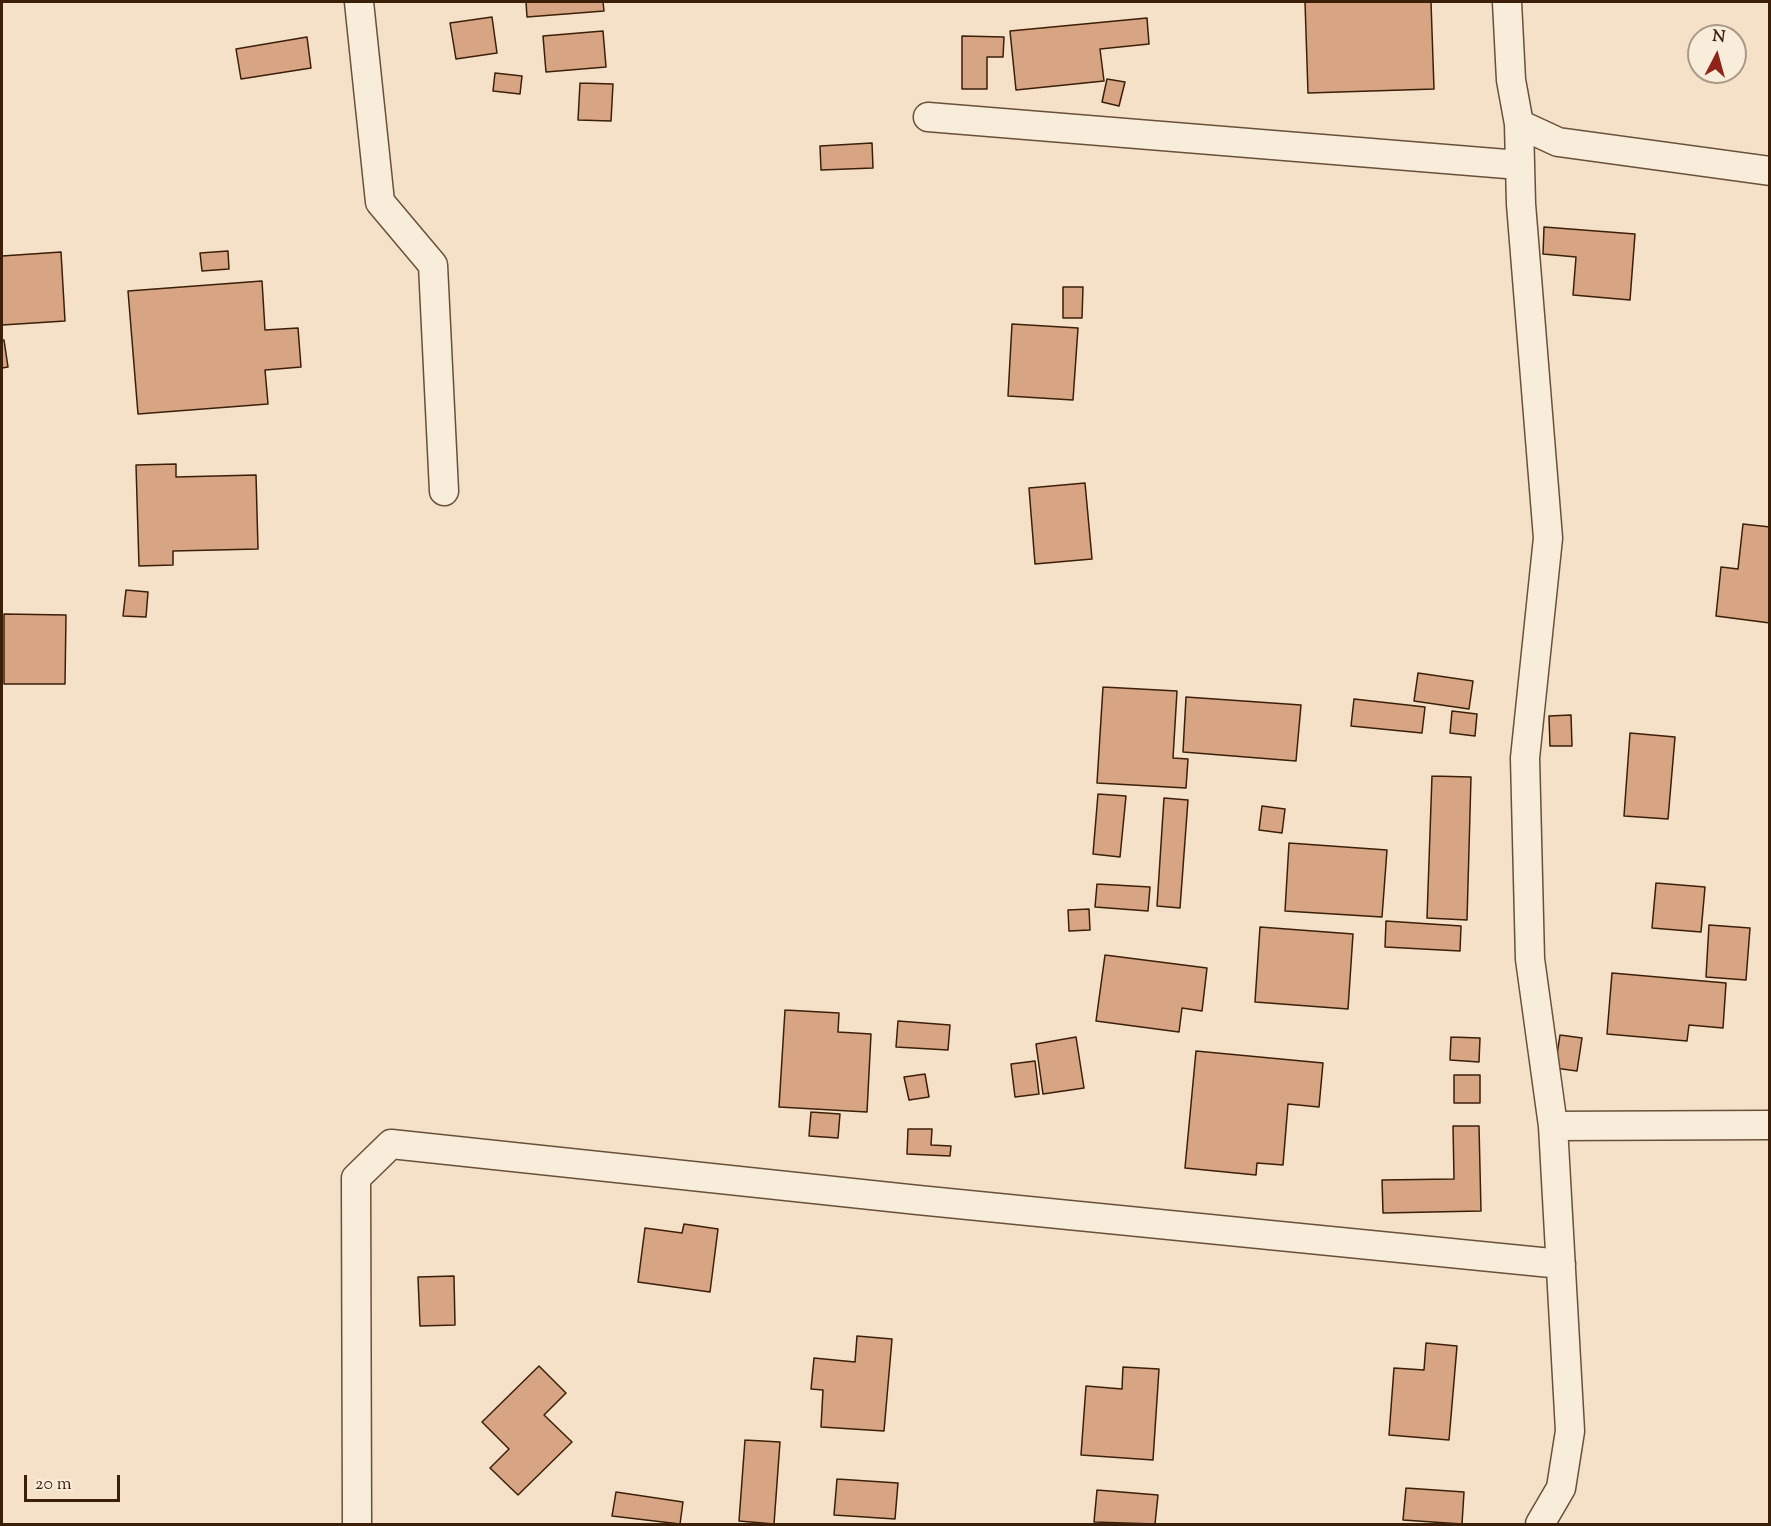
<!DOCTYPE html>
<style>
body{margin:0}
#map{position:relative;width:1771px;height:1526px;overflow:hidden;background:#f4e1c7;font-family:"Sorts Mill Goudy",serif}
canvas{display:block}
.frame{position:absolute;inset:0;border:3px solid #3b1f09;pointer-events:none}
.north{position:absolute;left:1687px;top:24px;width:60px;height:60px;box-sizing:border-box;background:#f8ecdb;border:2px solid #ac9a87;border-radius:50%;rotate:6deg;font-size:16px;font-weight:700;line-height:24px;text-align:center;color:#3b1f09}
.north::after{content:'';display:block;margin:auto;width:21px;height:27px;background:#8f2418;clip-path:polygon(50% 0,100% 100%,50% 72%,0 100%)}
.scale{position:absolute;left:24px;top:1475px;width:96px;height:27px;box-sizing:border-box;border:3px solid #3b1f09;border-top:0;padding-left:8px;font-size:18px;line-height:21px;white-space:nowrap;color:#3b1f09;-webkit-text-stroke:4px #f8ecdb;paint-order:stroke}
</style>
<div id="map">
<canvas width="1771" height="1526"></canvas>
<div class="frame"></div>
<div class="north">N</div>
<div class="scale">20 m</div>
</div>
<script>
const context = document.querySelector('canvas').getContext('2d');
context.lineJoin = 'round';
function fill(path, color) {
  context.fillStyle = color;
  context.fill(path, 'evenodd');
}
function toPath(rows) {
  const path = new Path2D();
  for (const r of rows) {
    path.moveTo(r[0], r[1]);
    for (let i = 2; i < r.length; i += 2) path.lineTo(r[i], r[i + 1]);
  }
  return path;
}
function trace(path, color, width, dash) {
  context.strokeStyle = color;
  context.lineWidth = width;
  context.lineCap = dash ? 'butt' : 'round';
  context.setLineDash(dash || []);
  context.stroke(path);
}
const building = toPath([
 [526,2,603,2,604,11,527,17,526,2],
 [1305,2,1431,2,1434,89,1308,93,1305,2],
 [492,17,497,53,456,59,450,23,492,17],
 [1147,18,1149,44,1100,49,1104,81,1016,90,1010,31,1147,18],
 [603,31,606,67,546,72,543,36,603,31],
 [962,36,1004,37,1003,57,987,57,987,89,962,89,962,36],
 [307,37,311,68,241,79,236,49,307,37],
 [495,73,522,76,520,94,493,91,495,73],
 [1107,79,1125,82,1119,106,1102,102,1107,79],
 [580,83,613,84,611,121,578,120,580,83],
 [872,143,873,168,821,170,820,146,872,143],
 [1544,227,1635,234,1630,300,1573,295,1576,257,1543,254,1544,227],
 [228,251,229,269,202,271,200,253,228,251],
 [61,252,65,321,2,325,2,256,61,252],
 [262,281,265,330,298,328,301,367,265,370,268,404,138,414,128,291,262,281],
 [1063,287,1083,287,1082,318,1063,318,1063,287],
 [1012,324,1078,328,1073,400,1008,396,1012,324],
 [2,340,4,340,8,367,2,368,2,340],
 [176,464,176,477,256,475,258,549,173,551,173,565,139,566,136,465,176,464],
 [1085,483,1092,559,1035,564,1029,488,1085,483],
 [1743,524,1770,527,1770,623,1716,616,1721,567,1738,569,1743,524],
 [126,590,148,592,146,617,123,616,126,590],
 [4,614,66,615,65,684,4,684,4,614],
 [1418,673,1473,681,1469,709,1414,701,1418,673],
 [1103,687,1177,691,1173,758,1188,759,1186,788,1097,783,1103,687],
 [1186,697,1301,705,1296,761,1183,752,1186,697],
 [1354,699,1425,707,1422,733,1351,726,1354,699],
 [1452,711,1477,714,1475,736,1450,733,1452,711],
 [1571,715,1572,746,1550,746,1549,716,1571,715],
 [1630,733,1675,737,1668,819,1624,816,1630,733],
 [1432,776,1471,777,1467,920,1427,918,1432,776],
 [1098,794,1126,796,1120,857,1093,854,1098,794],
 [1164,798,1188,800,1180,908,1157,906,1164,798],
 [1262,806,1285,809,1282,833,1259,830,1262,806],
 [1289,843,1387,850,1382,917,1285,911,1289,843],
 [1656,883,1705,887,1701,932,1652,928,1656,883],
 [1097,884,1150,887,1148,911,1095,907,1097,884],
 [1089,909,1090,930,1069,931,1068,910,1089,909],
 [1386,921,1461,926,1460,951,1385,947,1386,921],
 [1709,925,1750,928,1746,980,1706,977,1709,925],
 [1260,927,1353,934,1348,1009,1255,1002,1260,927],
 [1105,955,1207,968,1202,1011,1182,1008,1179,1032,1096,1021,1105,955],
 [1612,973,1726,983,1723,1028,1689,1025,1687,1041,1607,1034,1612,973],
 [785,1010,839,1013,838,1032,871,1034,867,1112,779,1107,785,1010],
 [898,1021,950,1025,948,1050,896,1047,898,1021],
 [1560,1035,1582,1038,1577,1071,1555,1068,1560,1035],
 [1076,1037,1084,1088,1043,1094,1036,1044,1076,1037],
 [1451,1037,1480,1038,1479,1062,1450,1060,1451,1037],
 [1196,1051,1323,1063,1319,1107,1288,1104,1283,1165,1257,1163,1256,1175,1185,1168,1196,1051],
 [1035,1061,1039,1094,1015,1097,1011,1064,1035,1061],
 [925,1074,929,1097,909,1100,904,1077,925,1074],
 [1454,1075,1480,1075,1480,1103,1454,1103,1454,1075],
 [811,1112,840,1114,838,1138,809,1136,811,1112],
 [1453,1126,1479,1126,1481,1211,1383,1213,1382,1180,1454,1179,1453,1126],
 [908,1129,932,1129,931,1145,951,1146,950,1156,907,1154,908,1129],
 [684,1224,718,1229,710,1292,638,1282,645,1228,682,1233,684,1224],
 [454,1276,455,1325,420,1326,418,1277,454,1276],
 [857,1336,892,1339,884,1431,821,1427,823,1390,811,1389,814,1358,855,1362,857,1336],
 [1426,1343,1457,1346,1449,1440,1389,1435,1394,1368,1424,1370,1426,1343],
 [539,1366,566,1393,544,1415,572,1442,518,1495,490,1468,509,1449,482,1422,539,1366],
 [1123,1367,1159,1369,1153,1460,1081,1455,1086,1386,1122,1389,1123,1367],
 [745,1440,780,1442,774,1524,739,1521,745,1440],
 [837,1479,898,1483,895,1519,834,1515,837,1479],
 [1406,1488,1464,1492,1462,1524,1403,1520,1406,1488],
 [1097,1490,1158,1495,1155,1524,1094,1522,1097,1490],
 [616,1492,683,1502,680,1524,612,1516,616,1492]
]);
fill(building, '#d8a584');
trace(building, '#3b1f09', 1.5);
const minor = toPath([
 [359,2,380,202,433,265,444,491],
 [1507,2,1511,80,1519,124,1558,142,1770,171],
 [928,117,1519,165],
 [1519,124,1521,204,1548,538,1525,758,1530,959,1553,1126,1570,1431,1561,1488,1540,1524],
 [1553,1126,1770,1125],
 [357,1524,356,1178,391,1144,918,1200,1561,1264]
]);
trace(minor, '#695038', 31);
trace(minor, '#f8ecdb', 28);
</script>
